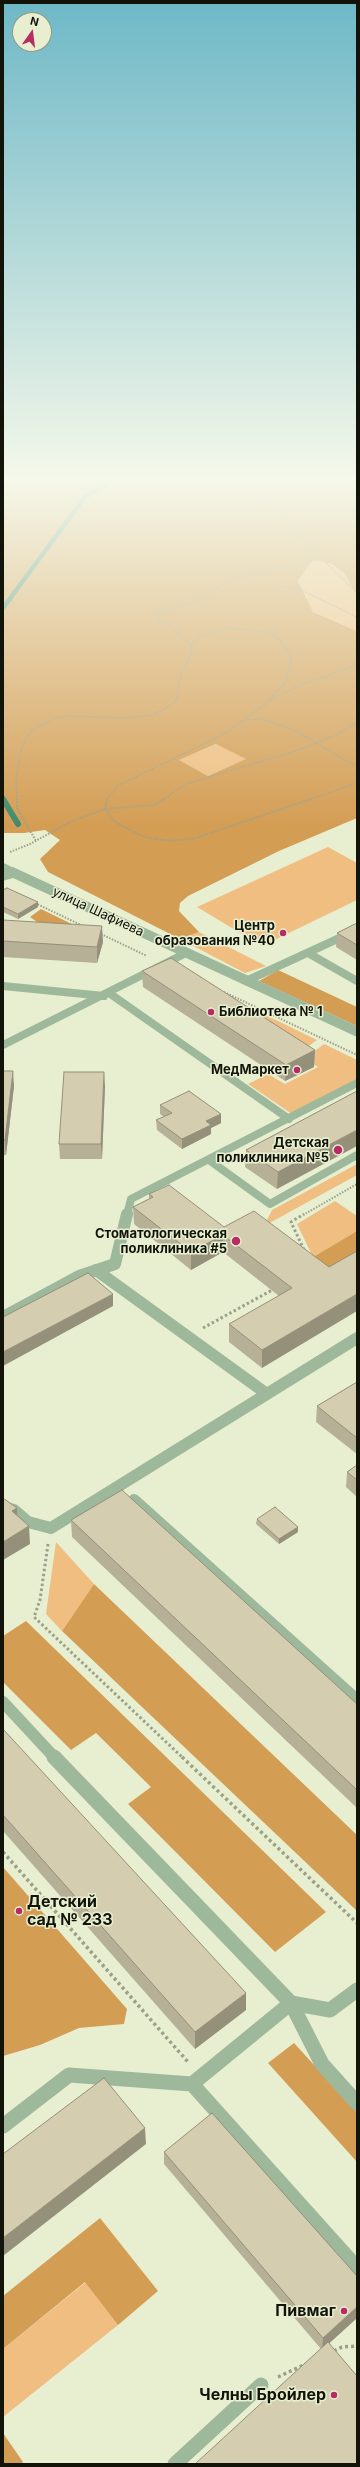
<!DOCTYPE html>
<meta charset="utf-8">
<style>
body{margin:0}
#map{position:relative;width:360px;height:2467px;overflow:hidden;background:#e8efd1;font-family:Inter,sans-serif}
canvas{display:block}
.frame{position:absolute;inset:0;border:4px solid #12140a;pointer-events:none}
.north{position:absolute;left:12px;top:12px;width:40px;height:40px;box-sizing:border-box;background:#e8efd1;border:1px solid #929781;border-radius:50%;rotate:14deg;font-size:11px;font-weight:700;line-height:16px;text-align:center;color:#12140a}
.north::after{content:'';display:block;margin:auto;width:14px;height:18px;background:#b82c64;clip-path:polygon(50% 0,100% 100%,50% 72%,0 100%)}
</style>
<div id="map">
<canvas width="360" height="2467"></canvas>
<div class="frame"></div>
<div class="north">N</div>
</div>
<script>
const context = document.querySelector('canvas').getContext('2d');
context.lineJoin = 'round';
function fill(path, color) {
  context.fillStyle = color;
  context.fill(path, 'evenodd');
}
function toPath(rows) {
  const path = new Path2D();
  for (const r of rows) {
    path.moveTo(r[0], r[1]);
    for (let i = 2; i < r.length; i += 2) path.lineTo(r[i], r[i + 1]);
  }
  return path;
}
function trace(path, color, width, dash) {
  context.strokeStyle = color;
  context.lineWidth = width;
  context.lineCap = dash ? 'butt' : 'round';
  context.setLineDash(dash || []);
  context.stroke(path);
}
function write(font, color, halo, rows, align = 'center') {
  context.font = font + ' Inter,sans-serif';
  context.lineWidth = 3;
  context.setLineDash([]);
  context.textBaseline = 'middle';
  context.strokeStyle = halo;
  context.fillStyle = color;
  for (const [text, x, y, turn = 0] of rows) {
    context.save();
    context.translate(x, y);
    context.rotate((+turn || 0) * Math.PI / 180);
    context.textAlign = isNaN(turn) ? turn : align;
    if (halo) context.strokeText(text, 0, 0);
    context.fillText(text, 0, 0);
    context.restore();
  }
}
fill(toPath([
 [313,560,333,564,344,573,357,596,357,631,313,612,298,581],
 [217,744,247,759,208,776,178,760],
 [328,847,357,863,357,900,262,946,197,907],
 [199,932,266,966,245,973,180,939],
 [235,1000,317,1040,298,1054],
 [324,1044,357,1060,357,1079,292,1114,248,1084,268,1074,285,1084,318,1067,305,1058],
 [357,1164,357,1175,264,1226,272,1210],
 [335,1201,357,1216,357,1231,313,1257,297,1224],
 [56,1542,94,1584,62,1631,46,1614],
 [86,2282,118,2325,3,2417,3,2349]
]), '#efbe80');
fill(toPath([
 [3,481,357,481,357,596,344,573,332,564,313,560,298,581,313,612,357,631,357,818,279,851,188,896,180,903,179,911,199,932,180,939,48,872,40,859,60,840,45,830,24,833,3,833],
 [216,744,246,759,208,776,179,760],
 [41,909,84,930,37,922,30,917],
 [278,970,357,1007,357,1026,259,981],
 [357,1231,357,1264,331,1279,313,1257],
 [94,1584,357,1835,357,1911,62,1631],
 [26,1621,326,1912,275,1952,128,1804,151,1787,96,1733,71,1750,3,1682,3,1636],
 [3,1867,127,2009,124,2024,79,2028,40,2045,3,2056],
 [294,2043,357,2112,357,2162,268,2063],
 [100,2218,158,2291,118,2325,85,2282,3,2349,3,2296],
 [3,2433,23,2462,21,2464,3,2464]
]), '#d49d54');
trace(toPath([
 [3,608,85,497,112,481],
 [3,798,4,800]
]), '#438a6c', 4.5);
trace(toPath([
 [3,799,18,824]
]), '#438a6c', 6);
trace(toPath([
 [252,481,297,534,357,593],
 [277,586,297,588,357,617],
 [191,645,172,627,157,621,157,616,161,611,190,604,225,583,263,570,311,562,320,557],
 [270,700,305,683,357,665],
 [245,720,262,719,294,730,357,767],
 [17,800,16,780,20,754,26,738,34,729,53,719,66,716,127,718,151,715,163,710,176,701,181,674,192,651,191,645,199,637,228,628,269,632,280,640,290,655,291,664,285,683,263,706,226,733,117,786,106,800],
 [163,800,186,784,299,750,338,734,357,722],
 [308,800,357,783]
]), '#9ba08a', 1.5, [1.5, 1.5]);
trace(toPath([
 [17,799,17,808,36,841],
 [107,799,105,809,115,822,144,837,170,841,196,838,311,799],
 [10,852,30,844,72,821,105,809,155,805,164,799],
 [35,903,83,926],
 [101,934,147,956],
 [224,992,357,1055],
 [303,1215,357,1184]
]), '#9ba08a', 2, [1.5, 1.5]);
trace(toPath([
 [304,1250,291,1222,304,1214],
 [203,1328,274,1289],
 [48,1544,40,1600,34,1617,183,1758]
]), '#9ba08a', 3, [2.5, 2.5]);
trace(toPath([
 [182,1757,357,1923],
 [3,1852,189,2063],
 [334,2351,342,2347,357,2346],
 [278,2377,306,2364]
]), '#9ba08a', 3.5, [3, 3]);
trace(toPath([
 [3,867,13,872],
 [308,953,357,981],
 [246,981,357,930],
 [3,986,104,996],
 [109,993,289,1119],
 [3,1045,186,953],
 [209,1160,270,1204,357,1155],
 [127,1215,131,1199,357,1083]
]), '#9eb89b', 8);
trace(toPath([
 [96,1270,267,1394],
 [3,1317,79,1276,115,1264,127,1214],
 [134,1500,357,1700],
 [3,1507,14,1510,28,1522,51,1528,357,1338],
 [3,1702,55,1758]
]), '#9eb89b', 12);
trace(toPath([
 [54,1757,291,2003,192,2084,357,2268],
 [291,2003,322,2064,357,2103],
 [291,2003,330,2010,357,1990],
 [3,2126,69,2075,192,2084],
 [175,2464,261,2385]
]), '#9eb89b', 15);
fill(toPath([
 [13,867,357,1026,357,1037,13,878,3,881,3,871,13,867]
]), '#9eb89b');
fill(toPath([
 [3,890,38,902,38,907,18,919,3,912],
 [3,920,103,942,97,963,3,957],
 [357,923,357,960,336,947,337,933],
 [142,971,315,1050,314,1067,285,1081,143,987],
 [3,1071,14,1086,6,1155,3,1155],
 [105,1086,102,1159,60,1159,59,1144],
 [357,1091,277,1189,245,1167,246,1150],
 [160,1105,221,1114,221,1123,211,1128,211,1134,182,1149,157,1130,156,1120,164,1117,160,1114],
 [149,1194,224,1227,329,1267,262,1368,229,1342,229,1324,279,1296,223,1252,191,1270,134,1224,133,1207,149,1199],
 [357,1382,357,1454,316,1422,317,1406],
 [357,1465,357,1497,346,1487,347,1472],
 [257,1519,298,1527,298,1532,279,1544,256,1524],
 [71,1520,357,1704,357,1808,72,1537],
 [3,1729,246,2010,195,2049,3,1831],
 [164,2152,357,2276,357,2318,329,2343,321,2349,164,2164]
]), '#b6b096');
fill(toPath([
 [38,902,38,907,18,919,18,914],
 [102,926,103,942,97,963,97,947],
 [315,1050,314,1067,285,1081,286,1065],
 [13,1071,14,1086,6,1155,5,1140],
 [104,1072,105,1086,102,1159,101,1144],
 [221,1114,221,1123,211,1128,211,1134,182,1149,182,1139,206,1121],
 [357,1130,357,1146,277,1189,278,1172],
 [223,1235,223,1252,191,1270,191,1252],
 [113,1294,113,1306,3,1366,3,1352],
 [357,1294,357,1311,262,1368,262,1350],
 [17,1508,18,1526,12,1511],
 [29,1526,30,1544,3,1560,3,1542],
 [298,1527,298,1532,279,1544,279,1539],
 [246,1993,246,2010,195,2049,195,2032],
 [145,2128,146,2144,3,2256,3,2238],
 [357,2307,357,2318,322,2350,323,2338]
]), '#94907a');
const building = toPath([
 [7,888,38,902,18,914,3,907,3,890,7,888],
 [3,920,102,926,97,947,3,941,3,920],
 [357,923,357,945,337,933,357,923],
 [171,958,315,1050,286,1065,142,971,171,958],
 [3,1071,13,1071,5,1140,3,1140,3,1071],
 [64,1072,104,1072,101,1144,59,1144,64,1072],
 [189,1091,221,1114,206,1121,211,1125,182,1139,156,1120,172,1113,160,1105,189,1091],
 [357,1091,357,1130,278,1172,246,1150,357,1091],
 [169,1185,224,1227,254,1211,329,1267,357,1251,357,1294,262,1350,229,1324,292,1288,223,1235,191,1252,133,1207,153,1197,149,1194,169,1185],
 [88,1273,113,1294,3,1352,3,1317,88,1273],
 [357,1382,357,1438,317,1406,357,1382],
 [357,1465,357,1480,347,1472,357,1465],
 [122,1490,357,1704,357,1790,71,1520,122,1490],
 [3,1498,17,1508,12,1511,29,1526,3,1542,3,1498],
 [275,1507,298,1527,279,1539,257,1519,275,1507],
 [3,1729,246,1993,195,2032,3,1815,3,1729],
 [104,2078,145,2128,3,2238,3,2154,104,2078],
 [212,2113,357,2276,357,2307,323,2338,164,2152,212,2113],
 [328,2342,357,2376,357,2464,195,2464,328,2342]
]);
fill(building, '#d4cdaf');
trace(building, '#94907a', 1);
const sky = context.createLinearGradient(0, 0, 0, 826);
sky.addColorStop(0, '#6eb8c7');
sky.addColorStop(0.58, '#f5f8ea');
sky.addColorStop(1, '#f5f8ea00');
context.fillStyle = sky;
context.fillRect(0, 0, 360, 826);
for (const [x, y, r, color] of [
 [283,933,4,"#b82c64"],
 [211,1012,4,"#b82c64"],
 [297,1070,4,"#b82c64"],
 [338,1150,5,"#b82c64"],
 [236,1241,5,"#b82c64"],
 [19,1911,4,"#b82c64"],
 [344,2311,4,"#b82c64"],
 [334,2395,4,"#b82c64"]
]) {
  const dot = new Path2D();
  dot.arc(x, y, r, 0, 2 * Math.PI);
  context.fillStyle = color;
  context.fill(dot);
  trace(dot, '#e8efd1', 1.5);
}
write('13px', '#12140a', '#e8efd1', [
 ["улица Шафиева",98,912,25]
]);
write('bold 13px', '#12140a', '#e8efd1', [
 ["Центр",275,926],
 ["образования №40",275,941],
 ["Библиотека № 1",219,1012,"left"],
 ["МедМаркет",289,1070],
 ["Детская",329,1143],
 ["поликлиника №5",329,1158],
 ["Стоматологическая",227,1234],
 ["поликлиника #5",227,1249]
], 'right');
write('bold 16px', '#12140a', '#e8efd1', [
 ["Детский",27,1902,"left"],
 ["сад № 233",27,1920,"left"],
 ["Пивмаг",336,2311],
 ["Челны Бройлер",326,2395]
], 'right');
</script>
